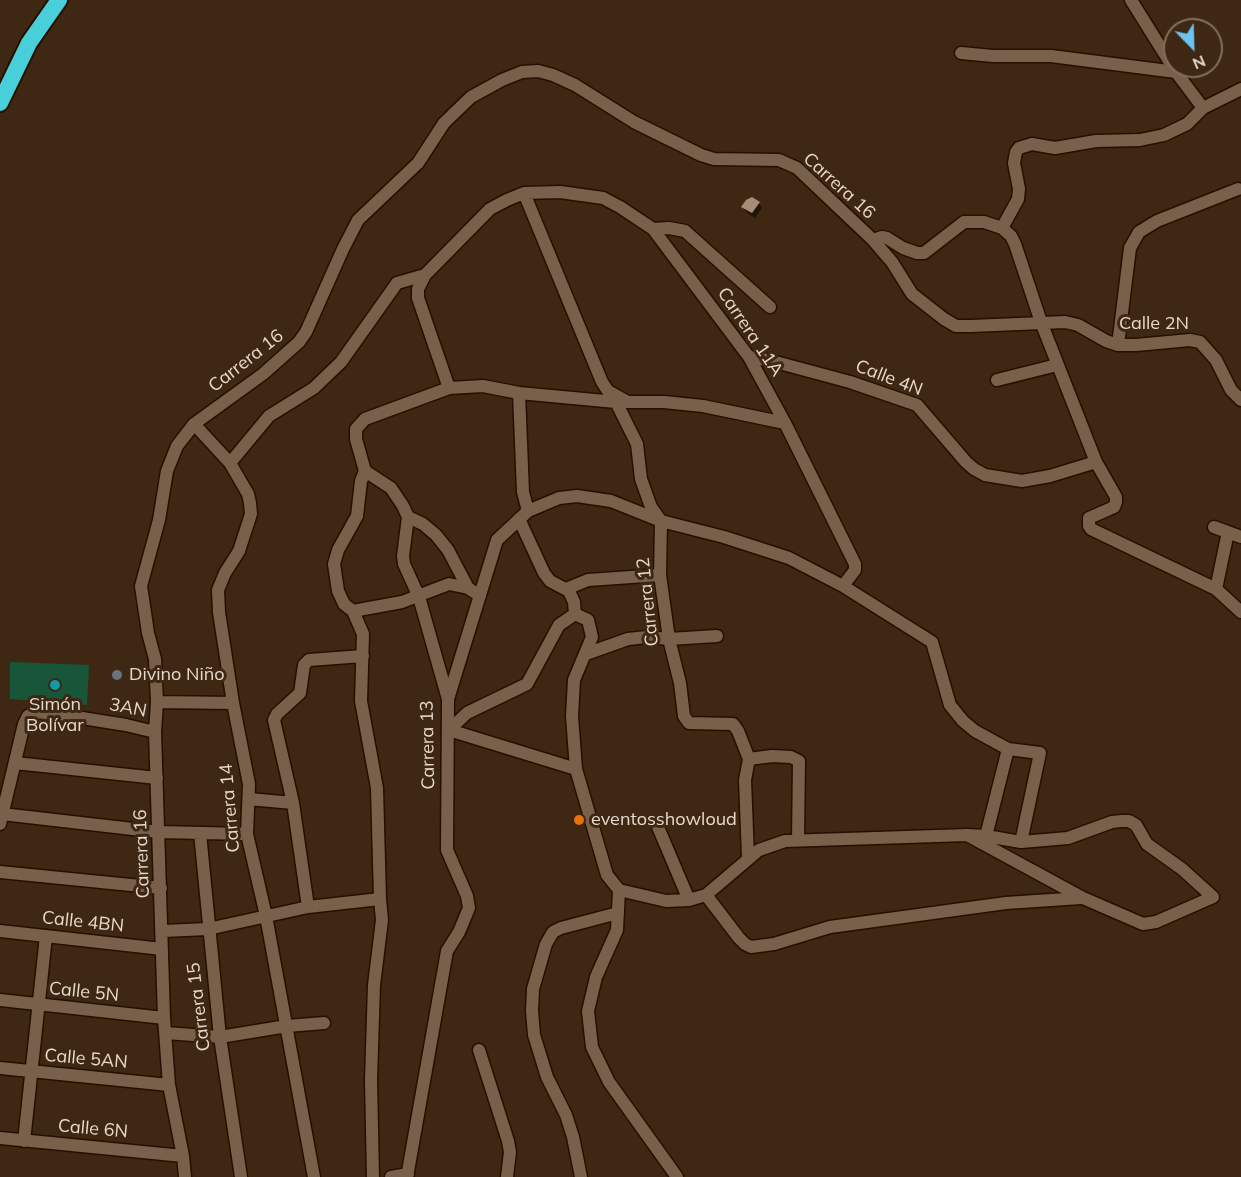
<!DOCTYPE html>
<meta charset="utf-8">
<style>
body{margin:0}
#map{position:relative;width:1241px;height:1177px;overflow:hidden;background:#3e2813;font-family:Mulish,sans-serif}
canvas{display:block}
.north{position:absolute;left:1163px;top:18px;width:60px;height:60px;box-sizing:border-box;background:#3e2813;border:2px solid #826f5d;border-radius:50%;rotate:157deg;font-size:16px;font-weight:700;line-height:24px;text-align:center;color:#e7d9cc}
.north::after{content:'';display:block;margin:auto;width:21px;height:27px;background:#6ac3f1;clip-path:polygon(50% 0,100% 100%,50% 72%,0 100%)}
</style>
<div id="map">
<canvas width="1241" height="1177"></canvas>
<div class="north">N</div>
</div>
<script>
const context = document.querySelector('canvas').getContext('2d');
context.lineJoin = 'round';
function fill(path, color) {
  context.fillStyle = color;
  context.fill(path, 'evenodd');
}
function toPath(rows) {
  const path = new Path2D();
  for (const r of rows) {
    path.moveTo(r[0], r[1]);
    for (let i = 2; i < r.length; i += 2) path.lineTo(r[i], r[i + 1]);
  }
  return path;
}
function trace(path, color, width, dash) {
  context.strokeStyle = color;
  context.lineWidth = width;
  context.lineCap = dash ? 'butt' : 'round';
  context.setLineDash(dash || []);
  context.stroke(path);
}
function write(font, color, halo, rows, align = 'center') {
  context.font = font + ' Mulish,sans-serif';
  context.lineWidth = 6;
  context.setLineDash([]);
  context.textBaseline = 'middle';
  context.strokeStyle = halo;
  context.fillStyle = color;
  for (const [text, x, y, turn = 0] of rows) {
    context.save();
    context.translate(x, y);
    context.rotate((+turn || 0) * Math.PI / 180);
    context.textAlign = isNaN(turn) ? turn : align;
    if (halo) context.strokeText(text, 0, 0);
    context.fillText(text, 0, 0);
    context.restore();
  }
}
fill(toPath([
 [10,662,89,665,87,705,10,699]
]), '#185639');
fill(toPath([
 [759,203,762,208,755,218,746,212,743,207]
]), '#0007');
fill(toPath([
 [752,197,760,202,752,213,741,207,746,200]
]), '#a78d76');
const minor = toPath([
 [1131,0,1176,72,1203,108],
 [961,53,993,56,1051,56,1176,72],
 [524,193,602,382,608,391,626,401],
 [1002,228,1011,236,1015,244,1041,322,1096,462,1116,497,1116,502,1114,507,1089,518,1089,526,1091,529,1216,589,1241,612],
 [653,229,669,228,685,231,770,307],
 [873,240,882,237,887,238,903,248,917,253,924,253,964,222,984,222,1002,228,1018,199,1019,189,1014,163,1016,152,1019,148,1032,144,1055,148,1096,141,1140,140,1164,135,1187,124,1203,108,1241,89],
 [1118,345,1130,248,1139,232,1157,221,1238,189],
 [749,357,768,360,850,382,917,405,966,462,974,469,985,475,1022,481,1050,476,1096,462],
 [997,380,1057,365],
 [449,388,418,298,418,289,425,275,490,209,507,200,524,193,560,192,603,198,620,207,653,229,749,357,785,423,855,564,855,570,843,586],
 [519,393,523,492,528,511],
 [616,402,637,444,641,479,651,507,661,521,660,575,669,639,680,683,684,716,689,723,733,724,738,731,749,759],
 [194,424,230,463,248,494,250,503,251,514,239,551,225,573,218,590,219,612,233,703,249,784,247,834,266,916,314,1177],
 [230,463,269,416,314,388,341,362,397,283,425,275],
 [365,471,361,481,357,516,338,550,334,564,338,591,344,604,353,611,363,634,361,701,377,788,380,899,382,920,374,985,371,1080,373,1177],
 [408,517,423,524,436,535,448,550,468,588],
 [519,519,544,573,550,581,569,591,574,602,575,614],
 [1214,527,1241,537],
 [566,589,588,580,660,575],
 [1216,589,1228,532],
 [353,611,402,602,449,584,468,588,480,596],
 [586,654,628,639,647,637,669,639,717,636],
 [448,699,497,540,528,511,559,498,577,496,611,501,661,521,724,537,789,558,843,586,932,642,950,705,963,721,975,731,1008,749,1040,753,1021,842],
 [157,702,233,703],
 [449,730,467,713,527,684,559,625,575,614,588,620,592,637,574,680,572,716,576,769,607,875,619,890,666,901,689,900,706,895,759,850,785,841,967,835,986,836,1021,842,1068,838,1112,822,1122,821,1129,821,1136,825,1147,844,1182,869,1213,897,1156,922,1143,924,1083,898,967,835],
 [449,730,576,769],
 [15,763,157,778],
 [249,799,293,803],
 [2,814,159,832,247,834],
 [0,824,24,724,28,716,34,712,57,714,126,725,155,732],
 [658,827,689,900],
 [200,833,220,1037,241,1177],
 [986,836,1008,749],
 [748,857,745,780,749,759,772,756,791,757,799,761,798,840],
 [0,872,161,888],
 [619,890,617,930,596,977,588,1011,592,1047,609,1082,677,1177],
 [706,895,739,938,745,944,751,947,774,944,830,927,1006,903,1081,898],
 [308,907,293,803,274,720,277,714,300,693,304,665,309,660,363,656],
 [0,931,162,949],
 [163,931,208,929,308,907,380,899],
 [0,1000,164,1018],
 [166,1033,220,1037,287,1026,324,1023],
 [479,1050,508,1141,510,1152,507,1177],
 [0,1068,169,1085],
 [0,1138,183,1156],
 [24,1141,46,936],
 [185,1177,183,1156,169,1085,164,1018,155,732,157,702,155,659,148,633,141,586,159,520,167,471,177,446,194,424,263,374,299,342,306,332,343,249,358,220,418,163,444,123,471,97,502,80,522,72,538,71,553,75,575,85,634,122,701,155,714,159,779,160,797,168,873,240,892,262,912,294,944,319,956,326,971,326,1065,322,1078,325,1106,341,1118,345,1136,345,1190,340,1200,342,1216,360,1231,390,1241,400],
 [391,1177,408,1174],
 [407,1177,447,951,459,932,469,908,467,896,447,850,448,699,419,597,404,564,403,556,408,517,403,506,391,488,365,471,356,439,356,429,365,419,449,388,483,386,519,393,616,402,664,402,703,406,785,423],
 [581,1177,573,1137,566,1115,547,1077,534,1035,532,1011,533,989,546,944,553,932,561,928,618,913]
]);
const highway = toPath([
 [0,103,29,43,59,0]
]);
trace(minor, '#241000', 15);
trace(highway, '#241000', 20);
trace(minor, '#78604a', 12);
trace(highway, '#48cfda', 16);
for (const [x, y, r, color] of [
 [117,675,6,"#6b7280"],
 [55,685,6,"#0f9aa8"],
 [579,820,6,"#e8710a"]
]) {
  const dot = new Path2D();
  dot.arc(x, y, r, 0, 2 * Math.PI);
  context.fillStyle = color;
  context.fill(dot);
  trace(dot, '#3e2813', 2);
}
write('18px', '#e7d9cc', '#3e2813', [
 ["Carrera 16",839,186,42],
 ["Calle 2N",1154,324],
 ["Carrera 11A",750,332,56],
 ["Carrera 16",246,361,-38],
 ["Calle 4N",889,378,21],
 ["Carrera 12",648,602,-96],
 ["3AN",128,708,11],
 ["Carrera 13",428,745,-91],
 ["Carrera 14",230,808,-95],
 ["Carrera 16",142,854,-92],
 ["Calle 4BN",83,922,6],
 ["Calle 5N",84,992,6],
 ["Carrera 15",199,1007,-97],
 ["Calle 5AN",86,1059,5],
 ["Calle 6N",93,1129,5]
]);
write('18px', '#e7d9cc', '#3e2813', [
 ["Divino Niño",129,675],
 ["Simón",55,705,"center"],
 ["Bolívar",55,726,"center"],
 ["eventosshowloud",591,820]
], 'left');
</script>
